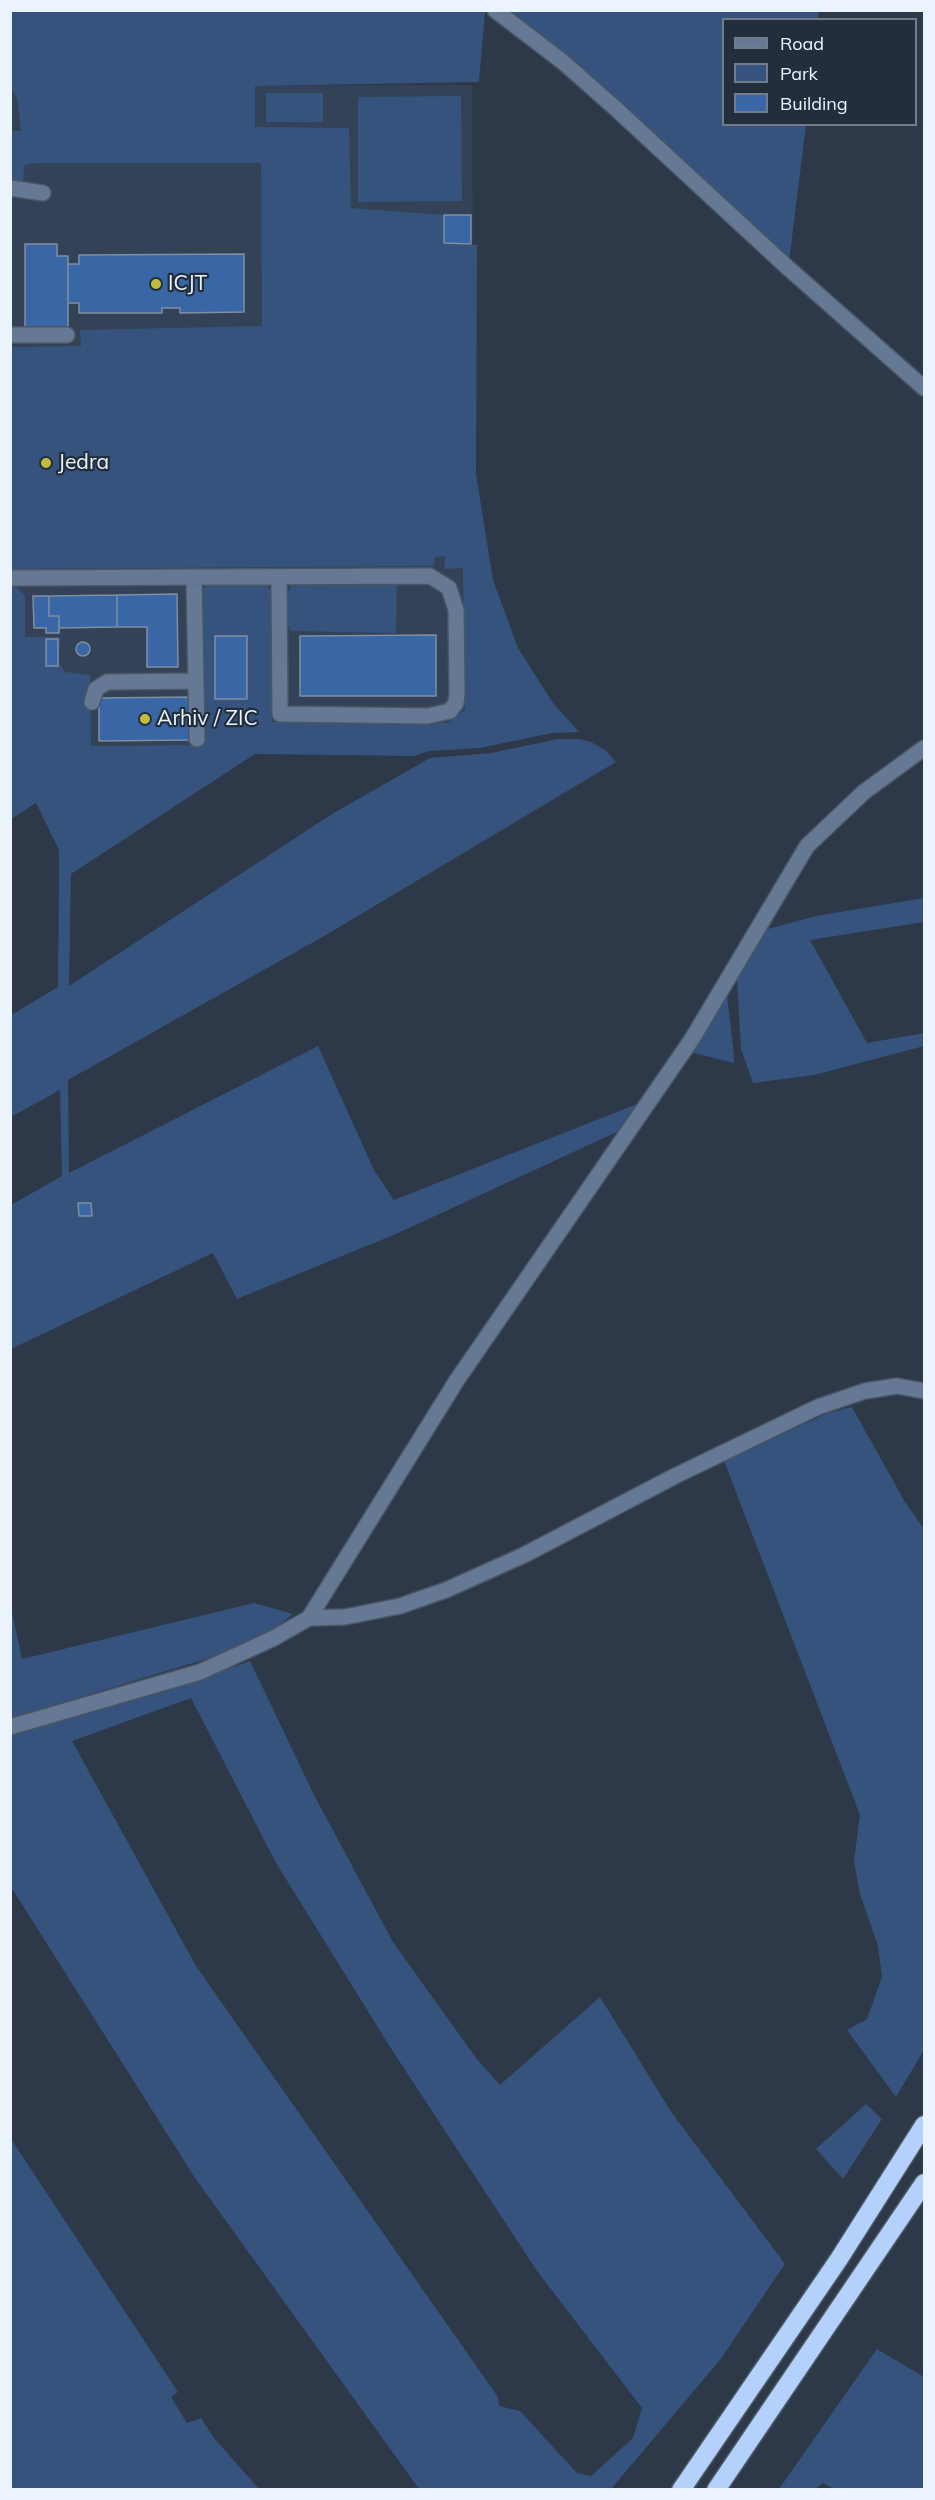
<!DOCTYPE html>
<style>
body{margin:0}
#map{position:relative;width:935px;height:2500px;overflow:hidden;background:#2d3848;font-family:Mulish,sans-serif}
canvas{display:block}
.frame{position:absolute;inset:0;border:12px solid #ebf3fd;pointer-events:none}
.legend{position:absolute;left:722px;top:18px;width:195px;height:108px;box-sizing:border-box;background:#232e3d;border:2px solid #737d8a;margin:0;padding:8px 10px;list-style:none;font-size:18px;color:#ebf3fd}
.legend li{display:flex;align-items:center;gap:12px;height:30px}
.legend b{width:30px;border:2px solid #737d8a}
</style>
<div id="map">
<canvas width="935" height="2500"></canvas>
<div class="frame"></div>
<ul class="legend">
<li><b style="height:8px;background:#657995"></b>Road</li>
<li><b style="height:16px;background:#35537c"></b>Park</li>
<li><b style="height:16px;background:#3966a4"></b>Building</li>
</ul>
</div>
<script>
const context = document.querySelector('canvas').getContext('2d');
context.lineJoin = 'round';
function fill(path, color) {
  context.fillStyle = color;
  context.fill(path, 'evenodd');
}
function toPath(rows) {
  const path = new Path2D();
  for (const r of rows) {
    if (r.length === 3) {
      path.moveTo(r[0] + r[2], r[1]);
      path.arc(r[0], r[1], r[2], 0, 2 * Math.PI);
      continue;
    }
    path.moveTo(r[0], r[1]);
    for (let i = 2; i < r.length; i += 2) path.lineTo(r[i], r[i + 1]);
  }
  return path;
}
function trace(path, color, width, dash) {
  context.strokeStyle = color;
  context.lineWidth = width;
  context.lineCap = dash ? 'butt' : 'round';
  context.setLineDash(dash || []);
  context.stroke(path);
}
function write(font, color, halo, rows, align = 'center') {
  context.font = font + ' Mulish,sans-serif';
  context.lineWidth = 4.5;
  context.setLineDash([]);
  context.textBaseline = 'middle';
  context.strokeStyle = halo;
  context.fillStyle = color;
  for (const [text, x, y, turn = 0] of rows) {
    context.save();
    context.translate(x, y);
    context.rotate((+turn || 0) * Math.PI / 180);
    context.textAlign = isNaN(turn) ? turn : align;
    if (halo) context.strokeText(text, 0, 0);
    context.fillText(text, 0, 0);
    context.restore();
  }
}
fill(toPath([
 [472,85,475,746,11,750,10,86]
]), '#334257');
fill(toPath([
 [11,11,485,11,479,82,255,86,255,127,349,128,351,208,444,215,444,243,477,245,476,474,493,580,518,648,553,703,579,732,552,733,480,748,429,751,414,756,255,754,71,874,69,986,332,814,430,758,491,753,558,739,579,739,591,742,605,750,616,762,326,935,68,1080,69,1173,318,1046,374,1170,394,1200,637,1104,619,1131,396,1234,237,1299,213,1253,11,1349,11,1205,62,1176,60,1090,11,1117,11,1015,58,987,59,881,59,850,36,803,11,819,11,583,25,595,25,637,60,637,59,663,65,672,90,675,91,746,203,745,201,592,208,583,265,583,271,591,272,722,448,723,465,710,463,568,444,569,446,556,435,557,434,566,11,569,11,347,81,346,80,330,262,326,261,163,34,163,24,165,23,183,11,180,11,131,21,131,17,98,11,88],
 [502,11,819,11,818,19,724,20,724,124,806,125,789,262],
 [266,93,323,93,323,122,266,122],
 [461,96,462,201,358,202,358,97],
 [299,583,397,583,396,633,291,631,288,625,288,593,291,586],
 [924,898,924,922,810,940,867,1043,924,1033,924,1046,814,1075,753,1083,741,1049,737,980,764,930,816,916],
 [727,995,734,1056,734,1063,690,1052],
 [852,1407,905,1502,924,1529,924,2050,896,2097,847,2030,867,2019,882,1977,878,1946,860,1894,854,1861,860,1815,724,1461,828,1413],
 [254,1603,293,1614,271,1632,226,1653,11,1718,12,1612,22,1659],
 [250,1661,314,1795,393,1942,476,2058,500,2085,600,1997,672,2113,785,2264,720,2360,611,2489,419,2489,195,2178,11,1887,10,1735,164,1692],
 [191,1698,276,1863,392,2050,537,2271,642,2408,633,2438,591,2476,577,2473,520,2411,499,2406,498,2397,196,1966,72,1741],
 [866,2104,882,2119,843,2179,816,2149],
 [11,2139,178,2392,171,2397,187,2423,201,2418,214,2438,259,2489,11,2489],
 [877,2349,924,2377,924,2489,834,2489,823,2483,816,2489,779,2489]
]), '#35537c');
const building = toPath([
 [444,215,471,215,471,244,444,243,444,215],
 [25,244,57,244,57,256,68,256,68,330,25,330,25,244],
 [244,254,244,312,180,313,180,308,162,308,162,313,79,313,79,303,68,303,68,264,79,264,79,255,244,254],
 [177,594,178,667,147,667,147,627,117,627,117,595,177,594],
 [117,595,117,627,59,628,59,616,49,616,49,596,117,595],
 [33,596,49,596,49,616,59,616,59,633,46,633,46,628,34,628,33,596],
 [436,635,436,696,300,696,300,636,436,635],
 [215,636,247,636,247,699,215,699,215,636],
 [46,639,58,639,58,666,46,666,46,639],
 [83,649,7],
 [192,697,192,740,99,741,99,698,192,697],
 [78,1203,91,1203,92,1216,79,1216,78,1203]
]);
fill(building, '#3966a4');
trace(building, '#808ea1', 1.5);
const minor = toPath([
 [495,10,563,62,614,107,787,267,924,388],
 [10,188,43,193],
 [10,335,67,335],
 [194,577,197,739],
 [10,578,430,576,449,588,456,610,457,693,456,703,450,711,428,716,280,714,279,577],
 [92,702,96,689,107,682,196,681],
 [309,1618,345,1617,400,1606,446,1590,524,1555,675,1476,818,1407,865,1391,897,1386,924,1391],
 [10,1727,200,1672,274,1638,309,1618,457,1380,692,1039,807,846,864,792,924,748]
]);
const highway = toPath([
 [681,2490,839,2259,924,2125],
 [716,2490,924,2183]
]);
trace(minor, '#4b5665', 18);
trace(highway, '#4b5665', 21);
trace(minor, '#657995', 15);
trace(highway, '#b3d1fb', 18);
for (const [x, y, r, color] of [
 [156,284,6,"#c2bd3f"],
 [46,463,6,"#c2bd3f"],
 [145,719,6,"#c2bd3f"]
]) {
  const dot = new Path2D();
  dot.arc(x, y, r, 0, 2 * Math.PI);
  context.fillStyle = color;
  context.fill(dot);
  trace(dot, '#232e3d', 2);
}
write('21px', '#ebf3fd', '#232e3d', [
 ["ICJT",168,284],
 ["Jedra",58,463],
 ["Arhiv / ZIC",157,719]
], 'left');
</script>
